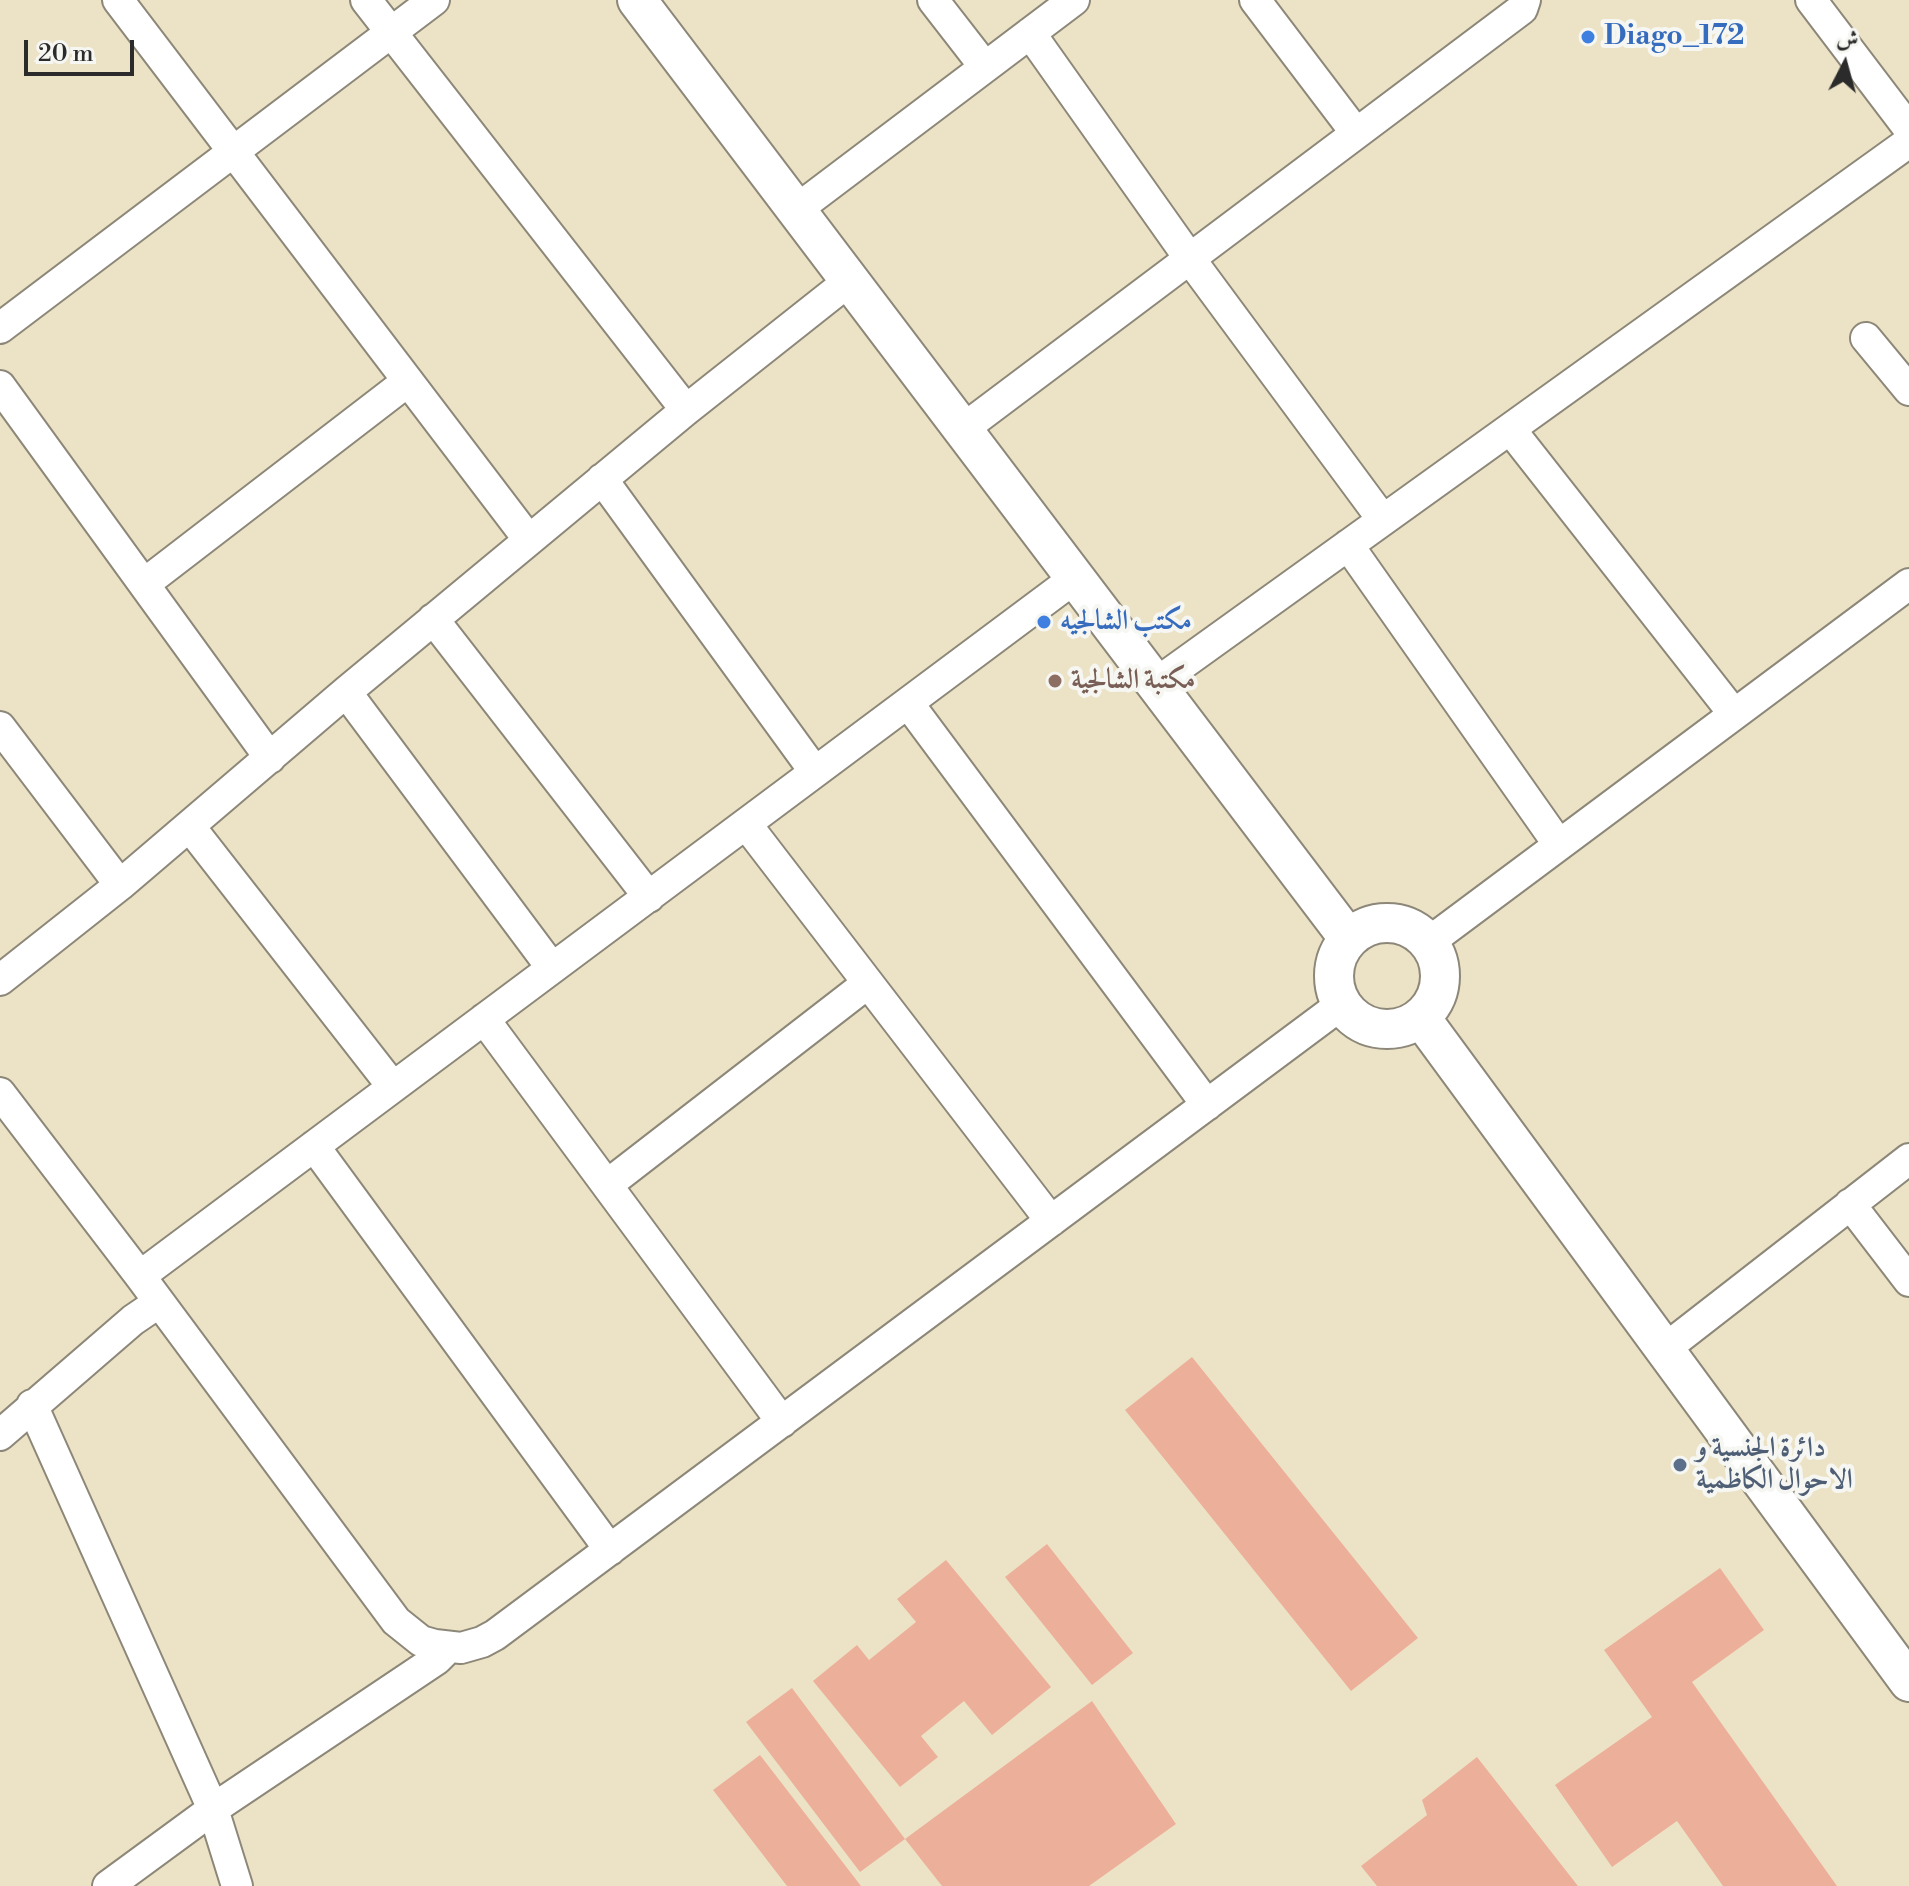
<!DOCTYPE html>
<meta charset="utf-8">
<style>
body{margin:0}
#map{position:relative;width:1909px;height:1886px;overflow:hidden;background:#ece3c6;font-family:"Libre Bodoni",Amiri,serif}
canvas{display:block}
.north{position:absolute;left:1805px;top:24px;width:80px;height:80px;-webkit-text-stroke:6px #f6f6f2;paint-order:stroke;rotate:6deg;font-size:22px;font-weight:700;line-height:32px;text-align:center;color:#2b2b2b}
.north::after{content:'';display:block;margin:auto;width:28px;height:36px;background:#2b2b2b;clip-path:polygon(50% 0,100% 100%,50% 72%,0 100%)}
.scale{position:absolute;left:24px;top:40px;width:110px;height:36px;box-sizing:border-box;border:4px solid #2b2b2b;border-top:0;padding-left:10px;font-size:24px;line-height:28px;white-space:nowrap;color:#2b2b2b;-webkit-text-stroke:6px #f6f6f2;paint-order:stroke}
</style>
<div id="map">
<canvas width="1909" height="1886"></canvas>
<div class="north">ش</div>
<div class="scale">20 m</div>
</div>
<script>
const context = document.querySelector('canvas').getContext('2d');
context.lineJoin = 'round';
function fill(path, color) {
  context.fillStyle = color;
  context.fill(path, 'evenodd');
}
function toPath(rows) {
  const path = new Path2D();
  for (const r of rows) {
    if (r.length === 3) {
      path.moveTo(r[0] + r[2], r[1]);
      path.arc(r[0], r[1], r[2], 0, 2 * Math.PI);
      continue;
    }
    path.moveTo(r[0], r[1]);
    for (let i = 2; i < r.length; i += 2) path.lineTo(r[i], r[i + 1]);
  }
  return path;
}
function trace(path, color, width, dash) {
  context.strokeStyle = color;
  context.lineWidth = width;
  context.lineCap = dash ? 'butt' : 'round';
  context.setLineDash(dash || []);
  context.stroke(path);
}
function write(font, color, halo, rows, align = 'center') {
  context.font = font + ' "Libre Bodoni",Amiri,serif';
  context.lineWidth = 8;
  context.setLineDash([]);
  context.textBaseline = 'middle';
  context.strokeStyle = halo;
  context.fillStyle = color;
  for (const [text, x, y, turn = 0] of rows) {
    context.save();
    context.translate(x, y);
    context.rotate((+turn || 0) * Math.PI / 180);
    context.textAlign = isNaN(turn) ? turn : align;
    if (halo) context.strokeText(text, 0, 0);
    context.fillText(text, 0, 0);
    context.restore();
  }
}
fill(toPath([
 [1192,1357,1418,1638,1351,1691,1125,1410],
 [1047,1544,1133,1653,1092,1685,1005,1577],
 [946,1560,1051,1687,992,1735,964,1701,921,1736,938,1757,900,1787,813,1681,857,1645,869,1660,916,1622,897,1599],
 [1720,1568,1764,1630,1692,1682,1837,1886,1723,1886,1677,1821,1612,1867,1555,1785,1652,1717,1604,1650],
 [792,1688,905,1839,860,1872,746,1722],
 [1092,1701,1176,1824,1089,1886,942,1886,905,1839],
 [760,1755,861,1886,787,1886,713,1790],
 [1477,1757,1578,1886,1377,1886,1361,1866,1427,1815,1422,1800]
]), '#ecb09a');
const minor = toPath([
 [118,0,529,540],
 [366,0,686,410],
 [933,0,985,67],
 [1255,0,1356,133],
 [1811,0,1909,129],
 [1030,33,1190,259,1383,520],
 [796,210,1074,0],
 [0,328,434,0],
 [1866,338,1909,390],
 [0,386,270,758],
 [963,429,1522,9,1525,0],
 [1510,429,1734,714],
 [602,479,815,772],
 [1348,545,1559,845],
 [144,584,408,381],
 [433,619,649,897],
 [1155,684,1909,142],
 [346,692,552,968],
 [908,703,1207,1105],
 [0,727,120,885],
 [746,824,1051,1221],
 [190,827,393,1087],
 [1429,942,1909,584],
 [0,980,120,885,346,692,686,410,849,281],
 [484,1019,782,1422],
 [0,1093,140,1276,396,1621,421,1641,435,1645,461,1648,482,1642,495,1635,1342,1004],
 [314,1146,610,1550],
 [607,1185,868,983],
 [1850,1204,1909,1281],
 [140,1276,1075,578],
 [1666,1348,1909,1159],
 [32,1405,213,1809,237,1886],
 [0,1435,133,1320,158,1303],
 [108,1886,213,1809,437,1659,449,1647]
]);
const tertiary = toPath([
 [637,0,1349,939],
 [1387,976,53],
 [1421,1018,1909,1682]
]);
trace(minor, '#8c8778', 34);
trace(tertiary, '#8c8778', 42);
trace(minor, '#fff', 30);
trace(tertiary, '#fff', 38);
for (const [x, y, r, color] of [
 [1588,37,8,"#3f7fe0"],
 [1044,622,8,"#3f7fe0"],
 [1055,681,8,"#8d6e63"],
 [1680,1465,8,"#5c6f8a"]
]) {
  const dot = new Path2D();
  dot.arc(x, y, r, 0, 2 * Math.PI);
  context.fillStyle = color;
  context.fill(dot);
  trace(dot, '#f6f6f2', 3);
}
write('bold 28px', '#366cbe', '#f6f6f2', [
 ["Diago_172",1604,37],
 ["مكتب الشالجيه",1060,622]
], 'left');
write('bold 28px', '#785e54', '#f6f6f2', [
 ["مكتبة الشالجية",1071,681]
], 'left');
write('bold 28px', '#4e5e75', '#f6f6f2', [
 ["دائرة الجنسية و",1696,1449],
 ["الاحوال الكاظمية",1696,1481]
], 'left');
</script>
